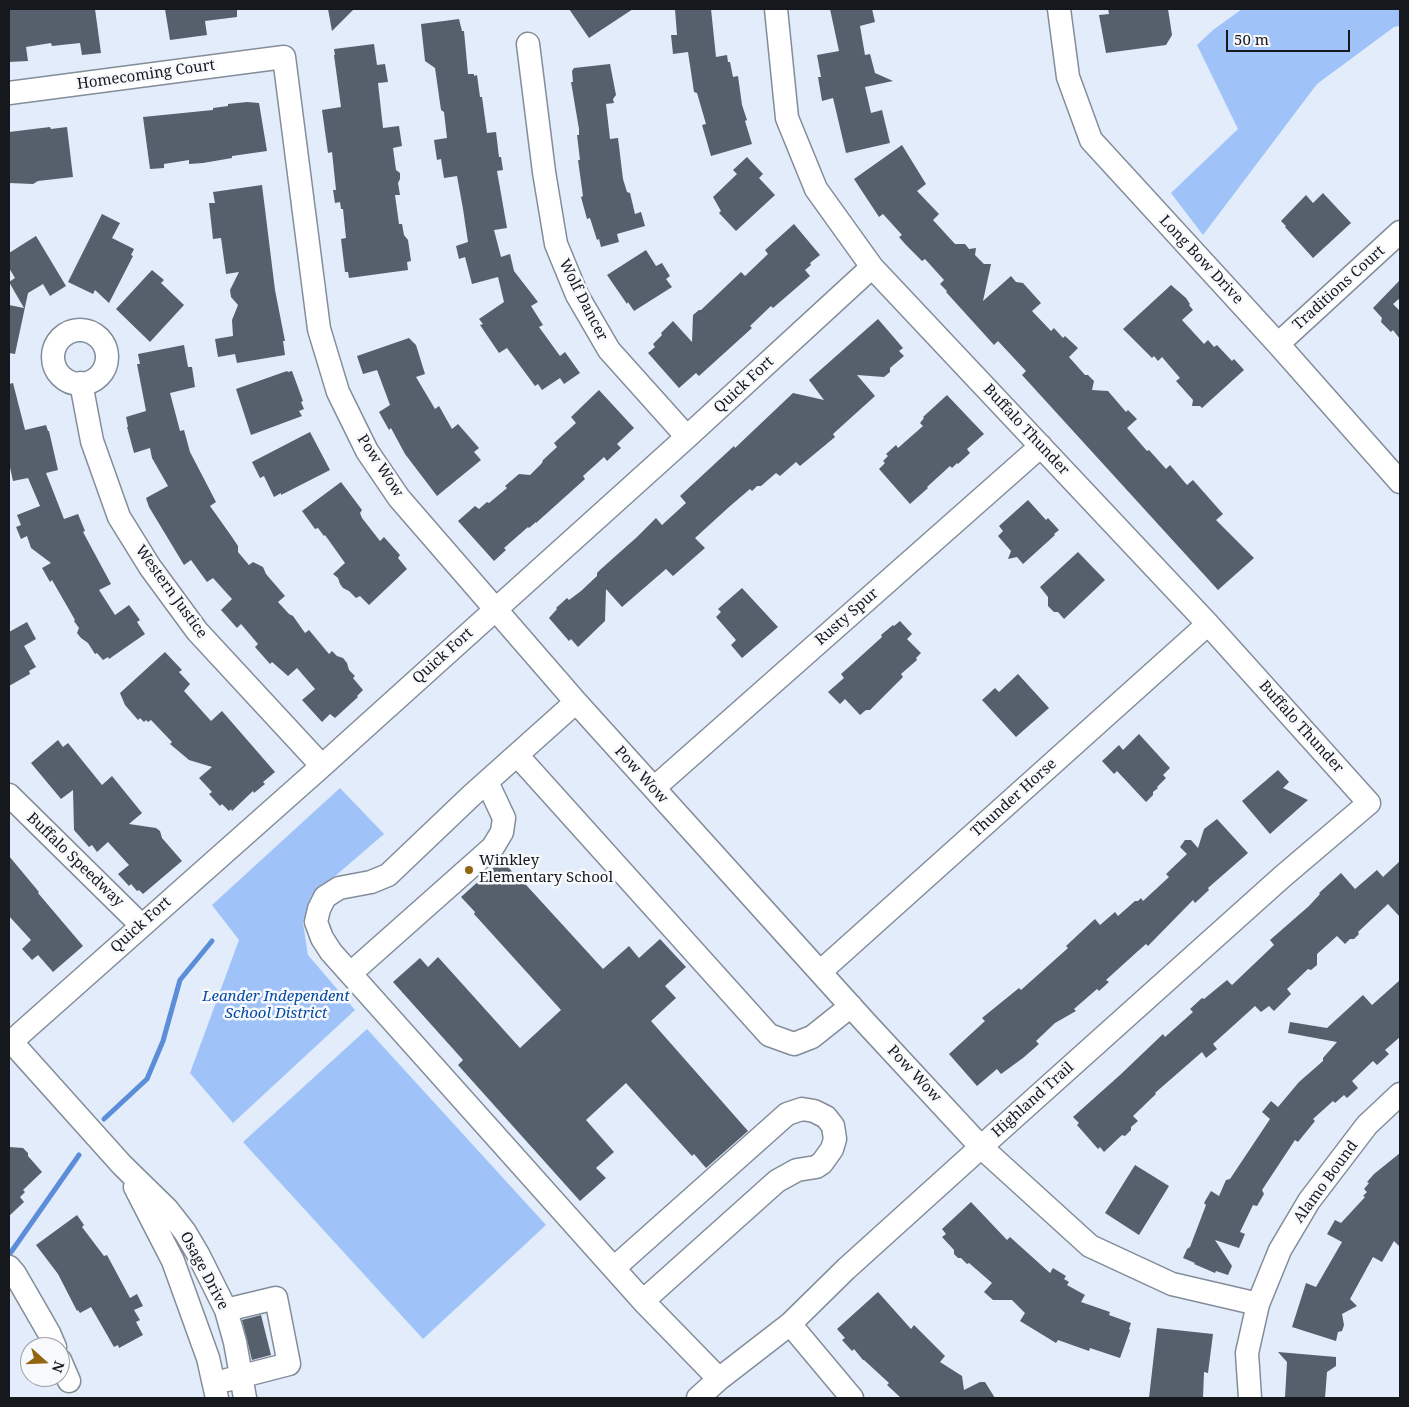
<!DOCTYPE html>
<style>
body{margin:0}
#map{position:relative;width:1409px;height:1407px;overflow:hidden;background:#e2ecfb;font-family:"Noto Serif",serif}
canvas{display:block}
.frame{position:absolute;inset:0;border:10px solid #15191e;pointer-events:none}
.north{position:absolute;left:20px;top:1337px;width:50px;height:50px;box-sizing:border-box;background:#f7f9fc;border:1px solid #9d9fa3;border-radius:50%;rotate:110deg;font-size:14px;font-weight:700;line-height:20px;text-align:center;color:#15191e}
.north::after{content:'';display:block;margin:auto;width:18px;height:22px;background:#926610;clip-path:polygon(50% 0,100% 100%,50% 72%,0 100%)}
.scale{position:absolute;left:1226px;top:30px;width:124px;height:22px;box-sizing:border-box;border:2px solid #15191e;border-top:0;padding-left:6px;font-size:15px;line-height:18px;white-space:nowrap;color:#15191e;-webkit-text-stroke:4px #f7f9fc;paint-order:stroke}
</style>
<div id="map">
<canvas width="1409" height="1407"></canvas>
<div class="frame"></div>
<div class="north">N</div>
<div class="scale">50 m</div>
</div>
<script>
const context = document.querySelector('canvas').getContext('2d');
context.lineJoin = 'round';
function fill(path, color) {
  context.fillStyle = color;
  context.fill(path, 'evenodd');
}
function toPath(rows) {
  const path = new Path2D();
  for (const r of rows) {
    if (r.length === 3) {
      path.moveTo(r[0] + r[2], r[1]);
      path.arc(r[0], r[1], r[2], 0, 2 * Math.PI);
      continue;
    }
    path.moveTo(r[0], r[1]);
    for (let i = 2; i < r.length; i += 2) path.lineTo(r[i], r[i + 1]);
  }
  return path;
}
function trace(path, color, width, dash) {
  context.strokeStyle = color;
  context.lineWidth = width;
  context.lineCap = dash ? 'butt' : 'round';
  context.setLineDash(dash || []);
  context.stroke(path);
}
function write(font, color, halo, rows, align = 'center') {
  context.font = font + ' "Noto Serif",serif';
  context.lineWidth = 5;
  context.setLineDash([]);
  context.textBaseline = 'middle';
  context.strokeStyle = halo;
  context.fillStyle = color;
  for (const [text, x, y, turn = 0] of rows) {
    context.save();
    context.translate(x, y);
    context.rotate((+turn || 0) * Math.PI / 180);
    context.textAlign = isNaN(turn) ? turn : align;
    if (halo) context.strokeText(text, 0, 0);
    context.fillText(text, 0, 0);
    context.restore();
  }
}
fill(toPath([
 [1242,9,1400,9,1400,26,1394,27,1317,84,1203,235,1171,193,1238,129,1197,45,1213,30],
 [340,788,384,834,312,896,303,923,308,955,355,1010,233,1123,190,1073,239,940,212,905],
 [367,1029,546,1225,423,1339,243,1142]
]), '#9fc3f9');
trace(toPath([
 [104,1119,147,1079,163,1041,180,980,212,941],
 [9,1255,79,1155]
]), '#5b8dd8', 5);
fill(toPath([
 [9,9,95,9,101,53,82,55,80,43,52,46,51,43,26,47,28,61,9,62],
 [165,9,237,9,237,17,205,21,207,35,170,40],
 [328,9,354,9,332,31],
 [569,9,633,9,589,38],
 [675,9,711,9,716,57,727,55,728,62,730,62,733,77,738,76,742,105,747,120,745,121,752,144,711,156,702,125,706,124,697,93,694,92,688,52,673,54,671,35,677,35],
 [830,9,872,9,875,22,860,26,865,55,870,54,875,73,893,81,865,87,871,113,882,110,890,143,846,153,833,98,822,101,818,77,821,77,817,55,839,51],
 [1108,9,1168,9,1172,35,1166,45,1106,53,1099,15,1109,14],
 [459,19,462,31,464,31,468,74,474,74,474,76,477,75,480,97,482,97,487,133,496,132,499,157,501,157,503,170,497,171,507,228,494,230,501,257,510,254,514,271,538,302,531,306,543,325,539,327,560,356,565,352,580,373,564,384,560,378,542,390,538,384,535,386,507,348,499,353,480,325,483,324,479,319,504,302,498,277,472,284,465,257,459,259,456,246,468,242,463,209,457,176,444,178,441,159,437,160,434,140,447,138,444,112,441,110,435,68,425,61,421,24],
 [374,44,377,65,385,64,388,82,378,83,383,128,399,126,402,146,393,148,396,170,400,173,400,179,398,183,400,195,395,195,399,224,402,224,404,235,408,240,411,261,407,262,408,270,349,278,348,272,345,272,341,239,346,238,343,209,341,209,340,202,335,203,333,190,336,190,332,152,328,153,322,110,341,107,334,55,335,55,334,49],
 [610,64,616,95,613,99,614,103,606,104,610,139,618,138,623,179,627,192,630,193,635,214,641,212,645,226,617,234,619,242,601,247,599,239,597,240,590,218,587,219,581,197,583,196,578,160,580,160,577,135,579,135,579,129,571,82,573,82,572,71,574,68],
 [247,102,259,103,267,151,232,156,232,158,203,163,189,164,189,160,164,164,164,168,150,169,143,117,213,110,213,108,228,106,228,104],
 [50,127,51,129,67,127,73,177,38,181,33,184,9,183,9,132],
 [902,145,926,184,917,191,939,214,933,220,955,244,965,244,969,249,976,248,975,255,984,264,991,264,983,301,1011,276,1016,282,1023,283,1041,303,1032,311,1051,331,1054,328,1063,338,1065,336,1078,348,1069,357,1085,375,1088,375,1094,381,1092,390,1108,391,1126,412,1128,410,1137,419,1127,428,1147,451,1149,450,1166,469,1170,465,1187,485,1193,480,1223,514,1216,520,1254,558,1218,590,1022,375,1026,371,998,341,994,345,946,292,947,291,940,284,944,280,925,259,922,261,906,245,899,237,902,235,883,214,879,217,854,179],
 [747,157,763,174,759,178,775,195,736,231,719,213,721,211,713,197,737,174,733,170],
 [262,185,275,290,285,341,283,341,285,355,237,363,235,354,218,357,215,339,233,336,232,320,238,305,231,297,230,290,239,272,226,274,221,238,213,239,209,203,215,203,213,192],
 [1323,193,1351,223,1313,258,1285,227,1286,226,1281,221,1306,195,1313,203],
 [102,214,120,223,112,238,134,249,131,255,133,256,109,303,95,290,93,294,68,282],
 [794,224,820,255,810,263,811,265,805,270,810,276,773,308,771,306,750,326,752,328,699,376,696,373,679,388,648,353,655,347,653,344,662,335,661,333,673,321,692,342,693,315,699,310,701,310,741,272,745,276,768,254,765,250],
 [36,236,66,286,50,296,43,284,28,293,15,354,9,353,9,305,24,308,9,282,15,278,9,268,9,253],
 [646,250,656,266,662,263,670,276,666,279,672,287,634,311,628,302,627,304,607,275],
 [152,270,164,280,161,283,184,305,150,342,116,309],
 [1400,280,1400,298,1393,304,1400,311,1400,339,1393,330,1391,332,1381,322,1382,318,1373,308],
 [1171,285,1186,298,1190,304,1189,305,1193,310,1182,320,1204,344,1208,340,1214,347,1217,345,1232,361,1234,359,1244,370,1202,408,1200,406,1192,406,1193,400,1176,381,1180,378,1162,357,1158,361,1154,356,1152,358,1123,329],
 [878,319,903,348,899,351,904,356,890,368,890,372,884,377,857,375,875,396,833,434,835,437,800,466,796,462,780,476,776,473,761,486,757,486,752,491,750,489,729,507,695,538,705,548,673,576,666,569,622,607,606,589,605,621,578,647,571,639,569,641,549,618,557,609,556,608,567,598,569,600,581,591,597,576,597,573,601,569,637,537,656,518,662,525,686,503,680,496,734,446,735,448,793,393,824,400,809,380],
 [409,338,416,345,425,374,416,377,435,409,439,406,452,429,458,424,479,448,474,452,481,460,437,496,405,454,391,428,389,430,379,412,390,405,377,370,363,374,357,356],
 [184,345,188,367,192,367,195,387,170,393,180,431,184,430,190,452,216,502,210,506,232,537,238,546,238,552,249,565,253,562,263,567,266,574,285,596,278,602,289,614,293,616,305,633,309,630,329,654,332,651,337,656,343,658,347,663,349,670,355,676,353,678,363,690,357,696,358,697,335,718,330,714,322,722,302,700,315,689,297,668,288,676,272,662,270,664,255,647,258,644,241,624,237,628,221,610,232,599,213,578,207,582,191,560,184,565,149,507,146,498,168,486,152,458,150,448,134,453,127,427,128,427,126,417,146,411,137,364,140,364,138,354],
 [287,371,288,372,292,371,303,401,301,402,304,409,299,411,302,416,251,435,236,389],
 [13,383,25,430,46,425,48,431,49,431,58,470,46,473,64,519,78,514,85,531,83,532,111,584,99,590,115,615,129,605,140,620,137,622,145,634,109,659,108,657,103,660,97,653,95,654,88,643,81,638,77,633,79,628,74,621,75,620,52,580,50,582,42,568,51,563,31,548,27,536,21,539,16,527,21,525,17,515,40,506,28,478,13,481,9,463,9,384],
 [599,390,634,428,617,444,621,448,607,461,604,457,583,476,585,479,536,523,536,522,529,528,528,527,504,548,506,550,494,561,458,521,475,506,479,509,487,502,489,503,507,488,505,486,519,474,530,475,542,463,543,460,557,447,554,443,576,423,571,417],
 [947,395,984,434,967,449,970,453,958,464,957,463,952,468,950,466,927,487,928,488,910,504,879,469,885,463,883,461,888,456,886,454,896,445,898,448,923,426,920,423,924,418,923,417],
 [310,432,330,470,281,495,281,493,274,497,264,476,260,478,252,462],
 [341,482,362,510,360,513,362,518,380,541,384,537,400,555,398,558,407,569,369,605,360,596,356,598,349,591,343,588,340,584,338,578,333,574,345,563,325,535,324,536,318,528,315,529,302,511],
 [1028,500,1046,520,1048,518,1059,530,1054,534,1055,535,1023,564,1017,557,1008,559,1011,551,998,536,1003,531,999,526],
 [1078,552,1105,580,1064,619,1058,612,1054,612,1048,606,1048,597,1040,587],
 [742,588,778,627,742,658,731,645,736,640,716,617,721,612,718,609],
 [900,621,912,634,907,639,921,653,916,658,917,660,901,674,903,677,870,710,866,710,860,715,845,699,840,704,828,692,844,678,841,674,850,666,882,637,881,635,893,625,894,626],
 [27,622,36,639,24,646,36,667,29,671,30,674,9,686,9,632],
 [165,652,182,670,179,672,190,684,184,691,211,721,222,711,275,772,263,782,265,784,254,793,253,791,232,811,231,809,229,811,222,804,220,806,209,794,212,792,199,778,212,767,189,760,170,744,172,742,151,720,148,722,146,720,144,722,140,718,138,720,125,705,120,693],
 [1018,674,1049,708,1016,737,982,700,995,688,999,692],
 [1139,734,1170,768,1163,775,1166,778,1157,787,1158,788,1153,792,1153,795,1146,802,1117,771,1114,774,1102,761,1119,745,1123,750],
 [58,740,63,747,68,743,102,785,112,776,142,813,129,824,156,828,160,831,162,838,182,861,143,894,139,890,137,891,131,884,129,886,118,874,129,865,108,842,97,852,92,845,89,847,74,830,73,790,61,799,31,763],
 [1278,770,1289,782,1283,788,1308,800,1270,834,1242,801],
 [1217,819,1248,853,1208,888,1209,890,1195,903,1193,900,1148,946,1146,944,1138,951,1106,980,1109,982,1099,991,1097,989,1074,1009,1076,1011,1055,1023,1036,1041,1039,1044,1023,1058,1001,1074,997,1069,977,1086,949,1054,985,1021,982,1018,1019,988,1021,990,1068,948,1066,946,1095,919,1100,925,1115,912,1118,916,1135,901,1138,901,1141,898,1143,901,1169,877,1166,874,1187,854,1180,847,1185,840,1191,840,1198,848,1204,829],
 [9,856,39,892,38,893,83,946,53,972,38,955,32,960,22,949,31,940,9,916],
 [502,860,516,876,517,875,603,969,629,946,639,958,660,939,686,967,665,986,676,998,651,1021,748,1131,706,1168,694,1154,692,1156,626,1083,586,1120,614,1152,596,1168,606,1178,580,1201,458,1065,463,1060,393,982,420,958,428,967,438,957,520,1048,561,1010,474,914,475,912,461,897],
 [1400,861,1400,917,1388,904,1358,932,1359,934,1354,939,1350,939,1345,944,1337,936,1317,954,1317,965,1311,970,1308,969,1287,989,1291,994,1274,1011,1269,1006,1261,1012,1255,1006,1213,1044,1217,1049,1206,1058,1202,1052,1155,1093,1156,1094,1133,1116,1138,1121,1131,1127,1131,1130,1125,1136,1122,1135,1104,1152,1100,1147,1098,1149,1077,1125,1079,1123,1073,1117,1120,1075,1163,1034,1165,1037,1193,1012,1190,1009,1202,998,1204,999,1227,980,1232,985,1274,945,1270,940,1309,906,1320,894,1319,893,1341,873,1355,889,1377,870,1383,877],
 [1400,980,1400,1037,1385,1050,1389,1054,1377,1065,1373,1061,1352,1081,1358,1088,1347,1098,1344,1095,1335,1103,1333,1101,1313,1119,1315,1121,1298,1142,1295,1140,1262,1190,1264,1194,1257,1206,1253,1205,1240,1232,1245,1234,1239,1248,1215,1240,1232,1266,1228,1275,1216,1271,1215,1273,1194,1264,1195,1263,1183,1258,1187,1249,1190,1247,1206,1205,1204,1203,1211,1191,1219,1196,1226,1180,1230,1179,1270,1119,1262,1112,1271,1101,1278,1107,1299,1082,1323,1061,1323,1058,1337,1042,1288,1033,1290,1022,1327,1028,1363,995,1372,1005],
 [9,1147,23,1148,28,1153,28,1156,42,1172,23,1190,25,1192,20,1197,24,1202,9,1216],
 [1400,1153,1400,1247,1394,1241,1382,1262,1373,1257,1350,1299,1357,1306,1342,1314,1344,1325,1342,1331,1338,1332,1336,1341,1292,1327,1306,1283,1316,1287,1342,1242,1327,1234,1335,1220,1341,1223,1365,1197,1363,1196,1367,1192,1364,1189,1369,1183,1367,1182,1374,1174],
 [1135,1165,1169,1186,1139,1235,1105,1213],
 [971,1202,1007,1240,1010,1237,1050,1273,1053,1268,1066,1276,1064,1279,1069,1282,1067,1285,1085,1295,1081,1302,1110,1312,1109,1315,1131,1323,1129,1329,1130,1330,1120,1358,1090,1348,1089,1351,1058,1340,1056,1343,1020,1321,1025,1313,1012,1300,993,1300,984,1292,992,1283,969,1263,967,1264,961,1258,958,1258,954,1254,954,1250,942,1237,946,1234,942,1229],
 [77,1215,84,1225,82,1227,104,1256,107,1255,130,1298,137,1294,143,1306,134,1310,140,1320,136,1322,143,1335,119,1348,118,1345,114,1347,91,1307,80,1313,78,1310,77,1311,58,1274,36,1245],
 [878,1292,911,1329,914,1325,945,1356,940,1362,962,1376,964,1390,980,1382,985,1382,995,1398,901,1398,887,1385,889,1383,864,1360,863,1360,854,1349,852,1351,842,1340,845,1338,837,1329],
 [261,1315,271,1355,252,1360,242,1320],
 [1157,1328,1213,1334,1208,1373,1204,1372,1203,1398,1149,1398],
 [1278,1352,1336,1357,1336,1366,1327,1372,1325,1398,1285,1397,1287,1362]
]), '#565f6c');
const minor = toPath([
 [1059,9,1068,77,1091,140,1278,344,1400,482],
 [528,44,544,172,556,244,577,295,609,350,687,437],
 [9,93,284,57,319,329,338,392,367,451,399,498,576,702,866,1023,981,1147,1090,1246,1172,1284,1258,1304],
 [80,357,27],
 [1278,344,1400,232],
 [81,383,92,441,119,517,150,567,197,631,322,766],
 [576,702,472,795,388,875,371,882,339,888,325,897,319,909,316,922,322,938,331,952,643,1301,719,1379],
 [517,755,769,1035,794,1044,812,1037,851,1006],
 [654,788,1041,446],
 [9,795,141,925],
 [820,972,1208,624],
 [351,973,493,847,502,832,504,818,487,782],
 [9,1039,122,1165,167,1209,185,1232,198,1254,226,1310,235,1342,245,1398],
 [11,1042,322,766,687,437,872,267],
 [135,1187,173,1261,208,1358,217,1398],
 [9,1267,15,1274,49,1333,55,1347],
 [614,1268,787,1114,802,1109,814,1111,826,1117,833,1126,835,1139,832,1149,822,1163,816,1167,797,1170,777,1181,643,1301],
 [226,1310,276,1298,289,1364,227,1380],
 [790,1324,852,1398],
 [60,1360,69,1381],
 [698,1398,719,1379,790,1324,846,1269,981,1147,1282,877,1369,803,1208,624,872,267,816,189,787,118,776,9],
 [1250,1398,1247,1353,1258,1304,1280,1250,1309,1201,1367,1125,1400,1094]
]);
trace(minor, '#838d9a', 25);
trace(minor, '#fff', 22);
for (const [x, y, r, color] of [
 [469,870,5,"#926610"]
]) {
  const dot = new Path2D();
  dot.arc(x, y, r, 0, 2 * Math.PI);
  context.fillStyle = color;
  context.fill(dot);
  trace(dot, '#f7f9fc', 2);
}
write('15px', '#15191e', '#f7f9fc', [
 ["Homecoming Court",146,75,-8],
 ["Long Bow Drive",1201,260,47],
 ["Traditions Court",1339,288,-42],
 ["Wolf Dancer",583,300,63],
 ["Quick Fort",744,385,-43],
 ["Buffalo Thunder",1026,430,47],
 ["Pow Wow",380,466,57],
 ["Western Justice",171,592,54],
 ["Rusty Spur",847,617,-41],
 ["Quick Fort",443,656,-42],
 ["Buffalo Thunder",1301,727,48],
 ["Pow Wow",641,775,48],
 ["Thunder Horse",1014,798,-42],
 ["Buffalo Speedway",75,860,44],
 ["Quick Fort",141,925,-42],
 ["Pow Wow",914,1074,47],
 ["Highland Trail",1033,1100,-42],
 ["Alamo Bound",1326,1182,-54],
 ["Osage Drive",204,1271,62]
]);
write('15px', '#15191e', '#f7f9fc', [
 ["Winkley",479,861],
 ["Elementary School",479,878]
], 'left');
write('italic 15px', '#054ba3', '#f7f9fc', [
 ["Leander Independent",276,997],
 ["School District",276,1014]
]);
</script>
